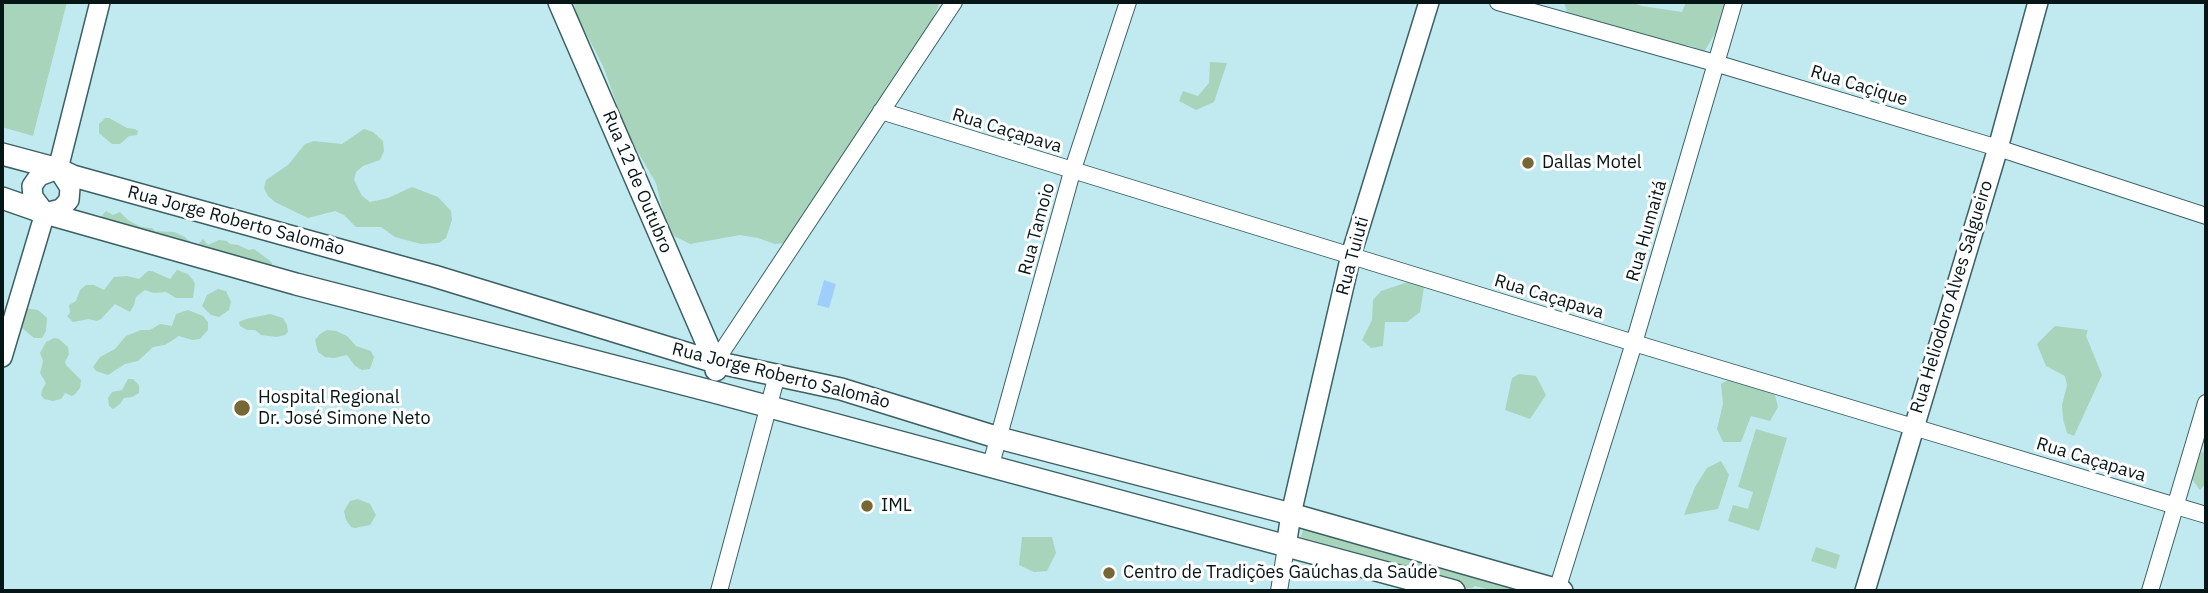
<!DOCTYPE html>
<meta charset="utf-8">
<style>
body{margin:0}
#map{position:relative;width:2208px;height:593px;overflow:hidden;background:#c0eaef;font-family:"IBM Plex Sans",sans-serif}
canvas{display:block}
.frame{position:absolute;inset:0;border:4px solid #061617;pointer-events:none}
</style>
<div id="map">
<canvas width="2208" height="593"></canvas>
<div class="frame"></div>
</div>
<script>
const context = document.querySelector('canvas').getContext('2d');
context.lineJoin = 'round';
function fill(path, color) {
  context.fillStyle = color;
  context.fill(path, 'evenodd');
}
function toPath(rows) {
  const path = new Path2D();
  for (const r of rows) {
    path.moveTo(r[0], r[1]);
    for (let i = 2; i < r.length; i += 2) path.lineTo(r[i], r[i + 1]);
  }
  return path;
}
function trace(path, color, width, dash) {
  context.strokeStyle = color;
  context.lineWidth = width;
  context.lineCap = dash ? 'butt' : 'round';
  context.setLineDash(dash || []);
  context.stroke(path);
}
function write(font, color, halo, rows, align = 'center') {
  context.font = font + ' "IBM Plex Sans",sans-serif';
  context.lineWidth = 6;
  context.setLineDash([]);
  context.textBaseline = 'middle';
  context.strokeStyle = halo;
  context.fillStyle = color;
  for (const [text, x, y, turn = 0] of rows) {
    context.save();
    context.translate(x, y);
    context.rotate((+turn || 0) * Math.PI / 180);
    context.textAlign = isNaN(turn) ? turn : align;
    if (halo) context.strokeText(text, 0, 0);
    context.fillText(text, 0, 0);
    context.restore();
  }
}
fill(toPath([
 [2,2,67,2,33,136,2,127],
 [574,2,940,2,932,20,930,38,794,242,775,244,758,238,740,235,690,244,674,236,665,220,656,183,628,135,603,66,576,14],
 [1564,2,1631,2,1642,6,1682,12,1686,2,1729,2,1724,19,1704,52,1691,46,1634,40,1568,16],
 [1210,62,1227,63,1214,102,1196,110,1179,101,1183,91,1198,96,1209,83],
 [105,118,109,118,127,128,135,129,138,131,137,135,129,136,120,144,112,144,99,133,99,124],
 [364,129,373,132,383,141,384,151,380,160,363,166,356,172,354,180,362,196,370,202,388,198,412,187,438,197,451,211,452,220,446,238,439,243,421,244,395,237,381,227,356,227,344,215,335,211,308,218,275,202,268,196,264,188,266,180,288,165,305,144,314,141,342,144],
 [106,211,113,215,120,212,128,220,141,227,152,228,155,231,174,232,185,237,191,243,187,245,150,235,144,230,140,231,103,220,101,217],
 [203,239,208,245,219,240,227,241,230,244,238,245,249,250,254,249,269,260,272,263,272,267,197,246],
 [177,270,188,274,193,280,195,284,193,298,176,298,166,292,154,293,145,290,136,297,134,305,130,312,115,304,101,319,97,321,89,319,73,322,67,316,70,313,69,305,76,301,80,290,86,285,94,285,104,290,114,277,127,276,139,279,148,271,152,271,170,279],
 [1414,280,1424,287,1420,312,1407,322,1385,322,1383,346,1371,348,1362,340,1372,320,1373,300,1381,291],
 [218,289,226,291,231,302,229,310,219,317,211,315,202,306,207,295],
 [25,308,38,310,47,318,46,331,42,338,34,338,22,328,18,316],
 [188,310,203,316,208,322,208,330,200,339,192,340,179,336,165,345,153,347,138,361,125,364,108,375,96,371,93,367,100,357,115,349,126,336,141,330,150,330,160,324,172,326,176,314],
 [270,314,283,318,287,325,288,332,285,335,277,337,261,335,255,330,247,330,240,326,239,322,246,319],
 [2055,326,2088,330,2086,336,2102,375,2074,436,2067,433,2063,419,2062,405,2067,385,2065,376,2046,366,2037,344],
 [327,330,336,331,347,336,356,346,371,351,374,357,370,369,362,370,355,366,347,355,334,358,325,357,318,352,315,340,320,334],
 [54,338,59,339,68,347,69,354,65,362,66,365,81,380,80,388,75,394,72,396,65,393,61,399,53,401,44,399,41,395,42,390,46,383,40,373,43,361,40,353,46,342],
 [1519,374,1536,376,1546,395,1530,419,1505,410,1512,378],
 [128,379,133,379,139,385,139,393,132,397,124,398,120,404,113,409,109,406,108,398,112,392,122,390],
 [1728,380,1749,382,1775,395,1778,407,1770,421,1751,416,1741,442,1723,442,1717,429,1723,404,1721,384],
 [1756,429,1787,438,1759,531,1728,521,1733,505,1748,509,1753,492,1738,487],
 [2206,450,2206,483,2200,490,2191,478,2191,459],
 [1721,461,1729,475,1718,509,1684,515,1695,487,1707,468],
 [358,499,370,504,376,515,370,525,355,528,351,527,346,520,344,511,350,501],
 [1303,529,1371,547,1532,591,1495,591,1475,586,1472,588,1435,589,1370,558,1369,556,1301,537],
 [1022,537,1052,537,1056,553,1047,571,1034,572,1019,565],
 [1816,547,1840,555,1836,569,1811,561]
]), '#a8d4bb');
fill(toPath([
 [824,280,836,284,829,308,817,305]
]), '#9fcefc');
const minor = toPath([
 [1498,2,1715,63,1998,148,2206,216],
 [881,111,1634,343,2206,515],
 [715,362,954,2],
 [990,468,1072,172,1128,2],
 [1557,590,1634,343,1734,2],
 [719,591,777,375],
 [1279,591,1286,547],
 [2150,591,2206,403]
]);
const tertiary = toPath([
 [58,169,100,2],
 [45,213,61,209,69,200,70,188,58,169],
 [45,213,33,197,32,186,39,176,58,169],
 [2,357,45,213],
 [1286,547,1291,514,1351,255,1429,2],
 [1865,591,1998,148,2038,2]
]);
const secondary = toPath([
 [559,2,715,362,716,370],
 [2,154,58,169,73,176,434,276,715,362,841,389,999,438,1291,514,1562,591],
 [2,198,45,213,296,284,718,393,1454,591]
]);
trace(minor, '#3a6064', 18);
trace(tertiary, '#3a6064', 22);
trace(secondary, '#3a6064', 24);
trace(minor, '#fff', 16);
trace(tertiary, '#fff', 19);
trace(secondary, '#fff', 21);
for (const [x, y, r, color] of [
 [1528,163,7,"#766734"],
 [242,408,9,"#766734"],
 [867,506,7,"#766734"],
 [1109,573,7,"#766734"]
]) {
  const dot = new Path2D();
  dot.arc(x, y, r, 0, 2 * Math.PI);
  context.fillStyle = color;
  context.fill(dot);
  trace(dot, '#fff', 2.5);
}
write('18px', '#061617', '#fff', [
 ["Rua Caçique",1859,86,17],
 ["Rua Caçapava",1007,131,17],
 ["Rua 12 de Outubro",637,182,67],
 ["Rua Jorge Roberto Salomão",236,221,15],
 ["Rua Tamoio",1037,229,-75],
 ["Rua Humaitá",1647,231,-74],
 ["Rua Tuiuti",1353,256,-75],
 ["Rua Caçapava",1549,297,17],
 ["Rua Heliodoro Alves Salgueiro",1952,297,-73],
 ["Rua Jorge Roberto Salomão",781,376,14],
 ["Rua Caçapava",2091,460,17]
]);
write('18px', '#061617', '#fff', [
 ["Dallas Motel",1542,163],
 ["Hospital Regional",258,398],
 ["Dr. José Simone Neto",258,419],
 ["IML",881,506],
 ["Centro de Tradições Gaúchas da Saúde",1123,573]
], 'left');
</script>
